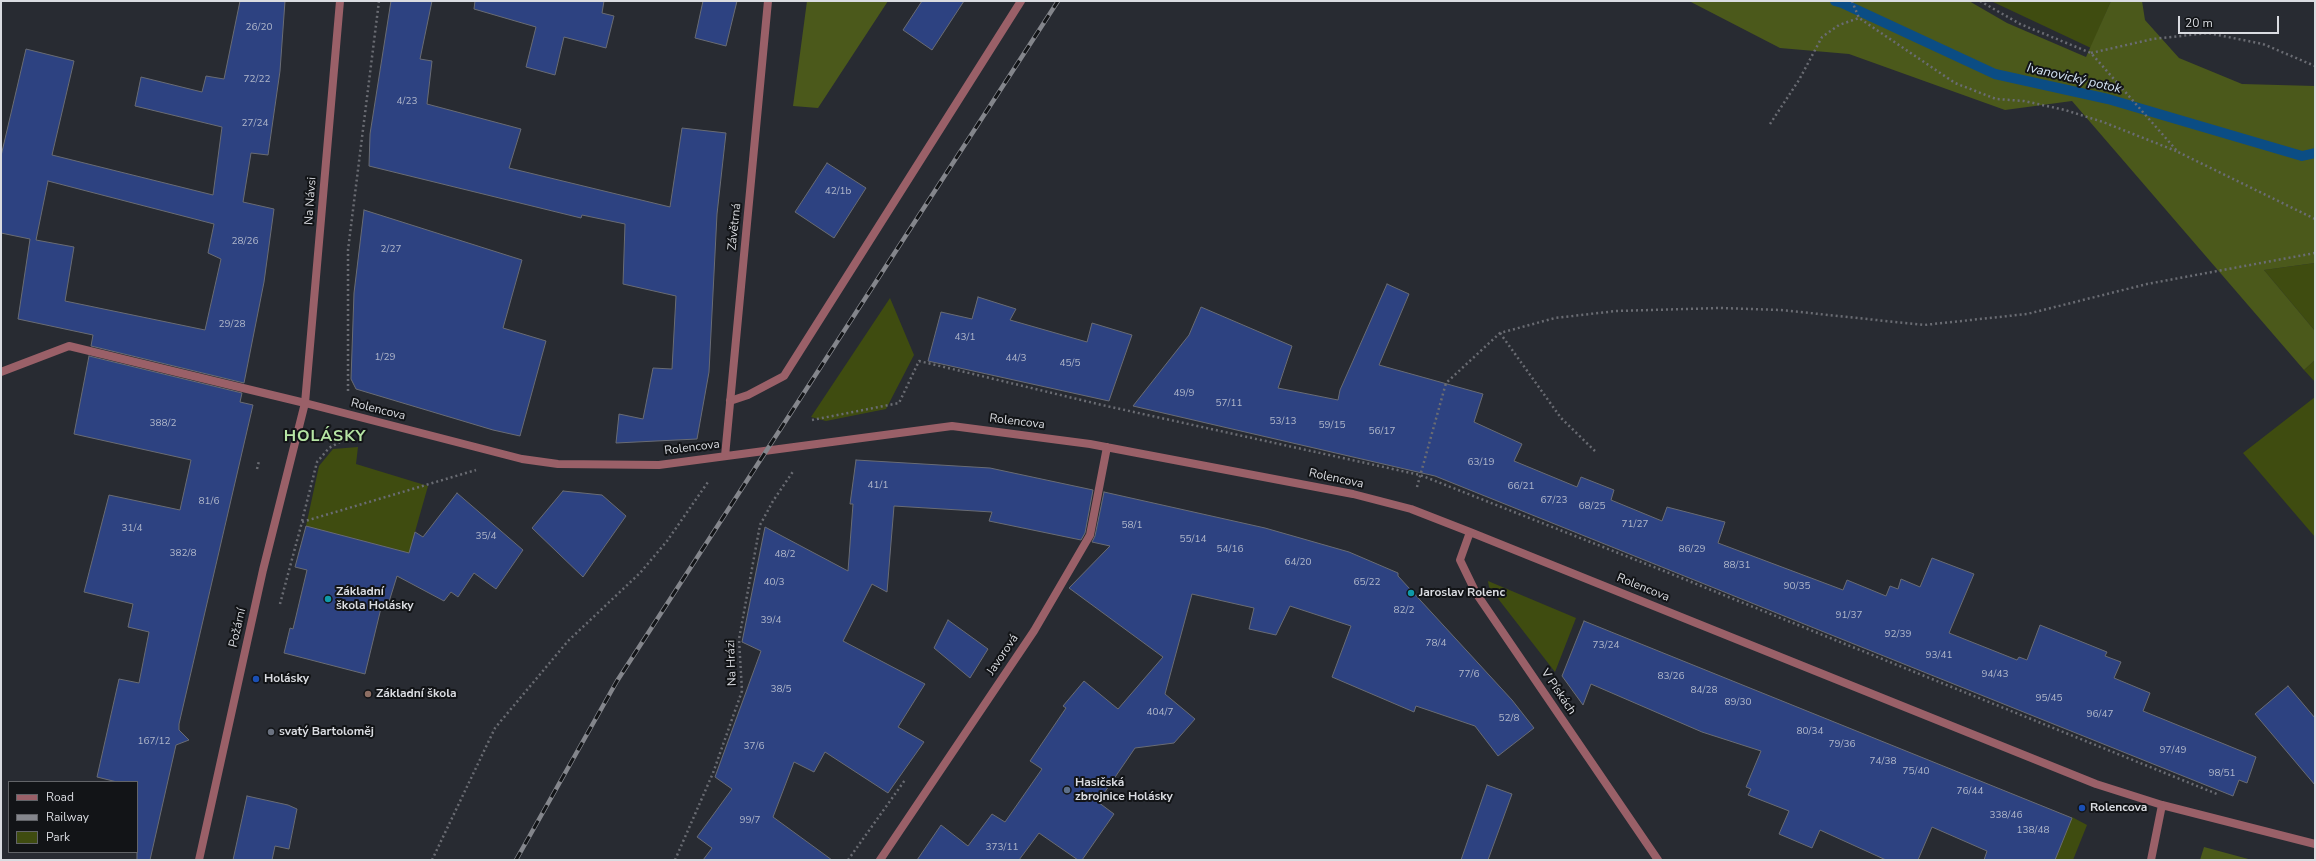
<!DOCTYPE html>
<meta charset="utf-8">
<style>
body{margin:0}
#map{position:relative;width:2316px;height:861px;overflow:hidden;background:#282b32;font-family:"Nunito Sans",sans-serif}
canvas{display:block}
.frame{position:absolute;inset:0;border:2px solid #dadce1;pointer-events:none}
.legend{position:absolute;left:8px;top:781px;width:130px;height:72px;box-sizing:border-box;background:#121417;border:1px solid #626468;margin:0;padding:5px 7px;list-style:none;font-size:12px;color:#dadce1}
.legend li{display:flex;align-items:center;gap:8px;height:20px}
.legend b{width:20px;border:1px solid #626468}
.scale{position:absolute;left:2178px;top:16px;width:101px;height:18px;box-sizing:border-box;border:2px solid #dadce1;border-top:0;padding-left:5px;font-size:12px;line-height:14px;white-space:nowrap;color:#dadce1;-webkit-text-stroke:3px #121417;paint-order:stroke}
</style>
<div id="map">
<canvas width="2316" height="861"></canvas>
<div class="frame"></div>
<ul class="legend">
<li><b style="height:5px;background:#9a6068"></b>Road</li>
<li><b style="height:5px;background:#84868c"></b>Railway</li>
<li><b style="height:11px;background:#3f4c10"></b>Park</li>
</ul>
<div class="scale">20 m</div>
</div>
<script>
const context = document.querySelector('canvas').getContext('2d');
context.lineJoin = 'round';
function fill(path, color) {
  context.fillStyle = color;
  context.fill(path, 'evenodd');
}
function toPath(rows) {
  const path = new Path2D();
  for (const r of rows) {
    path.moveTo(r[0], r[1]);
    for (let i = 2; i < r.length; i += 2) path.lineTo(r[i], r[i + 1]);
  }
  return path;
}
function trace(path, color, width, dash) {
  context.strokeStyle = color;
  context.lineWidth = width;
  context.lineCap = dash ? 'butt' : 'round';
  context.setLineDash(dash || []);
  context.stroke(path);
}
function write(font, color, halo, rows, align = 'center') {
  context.font = font + ' "Nunito Sans",sans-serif';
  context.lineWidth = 4;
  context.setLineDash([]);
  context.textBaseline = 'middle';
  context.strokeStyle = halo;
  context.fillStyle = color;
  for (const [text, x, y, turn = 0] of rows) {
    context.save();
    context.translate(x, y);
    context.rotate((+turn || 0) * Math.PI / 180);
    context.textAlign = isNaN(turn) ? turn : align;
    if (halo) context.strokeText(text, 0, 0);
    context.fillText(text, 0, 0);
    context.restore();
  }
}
fill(toPath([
 [1991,1,2111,1,2091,48],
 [2315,263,2315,331,2264,270],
 [890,298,914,355,886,409,826,421,811,417],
 [2315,360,2315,382,2304,370],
 [2315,397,2315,537,2243,453],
 [358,447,356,464,428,486,409,553,306,526,319,466,333,449],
 [1488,581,1576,618,1555,672,1489,587],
 [2072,817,2087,825,2073,860,2054,860]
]), '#3f4c10');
fill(toPath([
 [807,1,888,1,818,108,793,106],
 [1689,1,1969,1,2007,23,2086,57,2111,1,2142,1,2145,20,2179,58,2242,84,2315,86,2315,263,2264,270,2315,331,2315,360,2304,370,2072,101,2005,110,1849,54,1780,48],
 [2204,847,2252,860,2200,860]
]), '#4b591b');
trace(toPath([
 [1835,1,1842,3,1995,74,2108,99,2302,156,2315,153]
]), '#0b4d84', 10);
const building = toPath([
 [240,1,285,1,280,71,268,155,251,153,243,202,274,209,264,282,244,383,91,346,93,335,18,319,30,239,1,233,1,156,26,49,74,61,52,155,213,195,222,127,135,106,141,77,202,92,206,76,224,79,240,1],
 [48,181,214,224,208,253,221,259,205,330,65,301,74,247,36,240,48,181],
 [391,1,432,1,420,59,432,61,427,104,521,129,509,168,670,207,682,128,726,133,717,214,709,372,697,439,616,443,619,414,643,419,653,368,672,369,676,296,623,284,625,224,582,215,581,218,369,166,370,134,391,1],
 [475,1,604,1,602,13,614,16,606,48,564,37,555,75,526,67,536,27,474,9,475,1],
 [703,1,737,1,726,46,695,38,703,1],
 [922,1,964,1,932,50,903,30,922,1],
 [827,163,866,188,834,238,795,212,827,163],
 [364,210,522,260,503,328,546,341,520,436,493,430,356,389,351,379,354,293,364,210],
 [1387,284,1409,294,1379,365,1483,394,1474,422,1522,444,1514,461,1577,487,1581,477,1614,490,1611,500,1662,521,1667,507,1725,522,1718,543,1843,590,1847,580,1886,596,1890,586,1898,589,1901,579,1920,587,1932,558,1974,574,1949,633,2017,660,2019,657,2027,660,2040,625,2107,652,2105,656,2121,662,2114,678,2150,693,2143,711,2256,757,2247,783,2239,780,2233,796,1435,476,1133,406,1189,335,1201,307,1292,346,1278,388,1338,400,1340,390,1387,284],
 [978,297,1016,309,1010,320,1087,342,1092,323,1132,335,1109,401,928,361,941,312,972,319,978,297],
 [89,356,242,393,240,402,253,405,179,724,179,730,189,740,176,745,150,860,137,860,137,782,117,782,97,777,119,679,139,683,149,632,128,627,133,604,84,592,109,495,180,510,191,460,74,434,89,356],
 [856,460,990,468,1093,490,1085,533,1081,540,989,521,992,512,894,506,887,592,872,584,843,641,925,684,898,727,924,742,888,793,825,752,814,772,794,762,773,817,832,860,703,860,712,848,697,837,732,789,715,777,761,651,742,642,765,527,848,571,853,504,850,504,856,460],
 [563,491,602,495,626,516,583,577,532,528,563,491],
 [1104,492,1265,528,1349,552,1398,573,1398,576,1512,700,1534,728,1498,756,1475,726,1416,706,1414,712,1332,677,1351,626,1290,606,1276,635,1249,629,1254,608,1192,594,1165,694,1195,719,1174,743,1135,748,1098,802,1114,814,1082,860,1078,860,1039,833,1019,860,917,860,941,825,968,846,992,814,1005,822,1042,769,1030,761,1066,708,1063,706,1084,681,1118,709,1163,657,1069,588,1110,546,1092,542,1095,536,1104,492],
 [457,493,523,550,496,589,474,573,458,597,451,592,444,601,397,576,388,605,382,604,365,674,284,653,290,628,293,629,307,570,295,567,306,526,409,553,415,532,423,537,457,493],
 [948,620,988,649,970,678,934,648,948,620],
 [1584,621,2072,818,2055,860,1984,860,1987,851,1932,827,1918,860,1886,860,1820,830,1812,848,1779,834,1789,811,1748,795,1751,789,1746,787,1761,751,1702,732,1591,684,1583,705,1562,676,1584,621],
 [2288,686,2315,718,2315,785,2255,714,2288,686],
 [1487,785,1512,794,1488,860,1461,860,1487,785],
 [247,796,288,805,297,809,289,849,275,846,272,860,233,860,247,796]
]);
fill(building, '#2d4281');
trace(building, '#696c74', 1);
trace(toPath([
 [1852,1,1859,18,1955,83,1996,99,2024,101,2065,110,2103,122,2176,151],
 [1980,1,2020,24,2091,53,2178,152,2315,219],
 [2091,53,2153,39,2208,33,2263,44,2315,66],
 [1770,124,1799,80,1822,37,1839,25,1859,18],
 [1500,333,1561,418,1596,452],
 [348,391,348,250,379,1],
 [812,420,899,403,919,361,1102,405,1420,475,1664,571,2217,794],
 [257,469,259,461],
 [1417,487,1446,383,1500,333,1555,318,1616,311,1720,308,1781,310,1924,325,2027,314,2147,284,2315,253],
 [302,521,317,462,329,448,349,437],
 [280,604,302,522,476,470],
 [432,860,495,728,568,641,640,573,667,541,708,482],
 [675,860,713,773,742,691,739,639,760,525,773,501,794,470],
 [848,860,905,780]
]), '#6a6c73', 2.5, [2, 3]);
trace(toPath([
 [1,372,69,346,305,403],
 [730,401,748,395,784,376,1021,1]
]), '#9a6068', 8);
trace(toPath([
 [305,403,522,459,558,464,659,465,952,426,1090,444,1353,494,1411,509,1470,532,2096,784,2162,805,2315,844],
 [725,456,768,1],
 [1470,532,1460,560,1476,593,1658,860],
 [880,860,1034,631,1090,535,1107,447],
 [2151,860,2162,805]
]), '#9a6068', 8);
trace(toPath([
 [199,860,263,570,305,403,340,1]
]), '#9a6068', 8);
const rail = toPath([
 [516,860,617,681,1058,1]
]);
trace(rail, '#84868c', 4.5);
trace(rail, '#121417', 3, [9]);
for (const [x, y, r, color] of [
 [1411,593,4,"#0f9aa8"],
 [328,599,4,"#0f9aa8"],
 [256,679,4,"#1a4fb4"],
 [368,694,4,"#8d6e63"],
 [271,732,4,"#6b7280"],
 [1067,790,4,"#5c6f8a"],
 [2082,808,4,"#1a4fb4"]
]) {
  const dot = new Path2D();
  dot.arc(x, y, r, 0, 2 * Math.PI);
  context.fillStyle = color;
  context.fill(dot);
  trace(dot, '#121417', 1.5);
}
write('10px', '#afb6c9', null, [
 ["26/20",259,28],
 ["72/22",257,80],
 ["4/23",407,102],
 ["27/24",255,124],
 ["42/1b",838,192],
 ["28/26",245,242],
 ["2/27",391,250],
 ["29/28",232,325],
 ["43/1",965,338],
 ["1/29",385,358],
 ["44/3",1016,359],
 ["45/5",1070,364],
 ["49/9",1184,394],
 ["57/11",1229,404],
 ["53/13",1283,422],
 ["388/2",163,424],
 ["59/15",1332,426],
 ["56/17",1382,432],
 ["63/19",1481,463],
 ["41/1",878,486],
 ["66/21",1521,487],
 ["67/23",1554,501],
 ["81/6",209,502],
 ["68/25",1592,507],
 ["71/27",1635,525],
 ["58/1",1132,526],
 ["31/4",132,529],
 ["35/4",486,537],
 ["55/14",1193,540],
 ["54/16",1230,550],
 ["86/29",1692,550],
 ["382/8",183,554],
 ["48/2",785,555],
 ["64/20",1298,563],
 ["88/31",1737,566],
 ["40/3",774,583],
 ["65/22",1367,583],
 ["90/35",1797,587],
 ["82/2",1404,611],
 ["91/37",1849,616],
 ["39/4",771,621],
 ["92/39",1898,635],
 ["78/4",1436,644],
 ["73/24",1606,646],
 ["93/41",1939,656],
 ["77/6",1469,675],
 ["94/43",1995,675],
 ["83/26",1671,677],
 ["38/5",781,690],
 ["84/28",1704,691],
 ["95/45",2049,699],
 ["89/30",1738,703],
 ["404/7",1160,713],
 ["96/47",2100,715],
 ["52/8",1509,719],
 ["80/34",1810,732],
 ["167/12",154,742],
 ["79/36",1842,745],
 ["37/6",754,747],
 ["97/49",2173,751],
 ["74/38",1883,762],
 ["75/40",1916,772],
 ["98/51",2222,774],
 ["76/44",1970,792],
 ["338/46",2006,816],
 ["99/7",750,821],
 ["138/48",2033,831],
 ["373/11",1002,848]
]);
write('12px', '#dadce1', '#121417', [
 ["Na Návsi",311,201,-86],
 ["Závětrná",735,227,-84],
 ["Rolencova",378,410,14],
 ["Rolencova",1017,422,7],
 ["Rolencova",692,448,-7],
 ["Rolencova",1336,479,12],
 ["Rolencova",1643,588,22],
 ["Požární",238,628,-77],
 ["Javorová",1003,655,-56],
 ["Na Hrázi",732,663,-92],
 ["V Pískách",1558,692,56]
]);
write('bold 12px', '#dadce1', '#121417', [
 ["Základní",336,592],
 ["škola Holásky",336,606],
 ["Jaroslav Rolenc",1419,593],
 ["Holásky",264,679],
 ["Základní škola",376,694],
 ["svatý Bartoloměj",279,732],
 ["Hasičská",1075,783],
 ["zbrojnice Holásky",1075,797],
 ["Rolencova",2090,808]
], 'left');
write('italic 13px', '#d3e2f3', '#121417', [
 ["Ivanovický potok",2074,79,13]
]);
context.letterSpacing = '1px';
write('bold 16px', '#b6e5a4', '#121417', [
 ["HOLÁSKY",325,437]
]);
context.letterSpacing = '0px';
</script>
